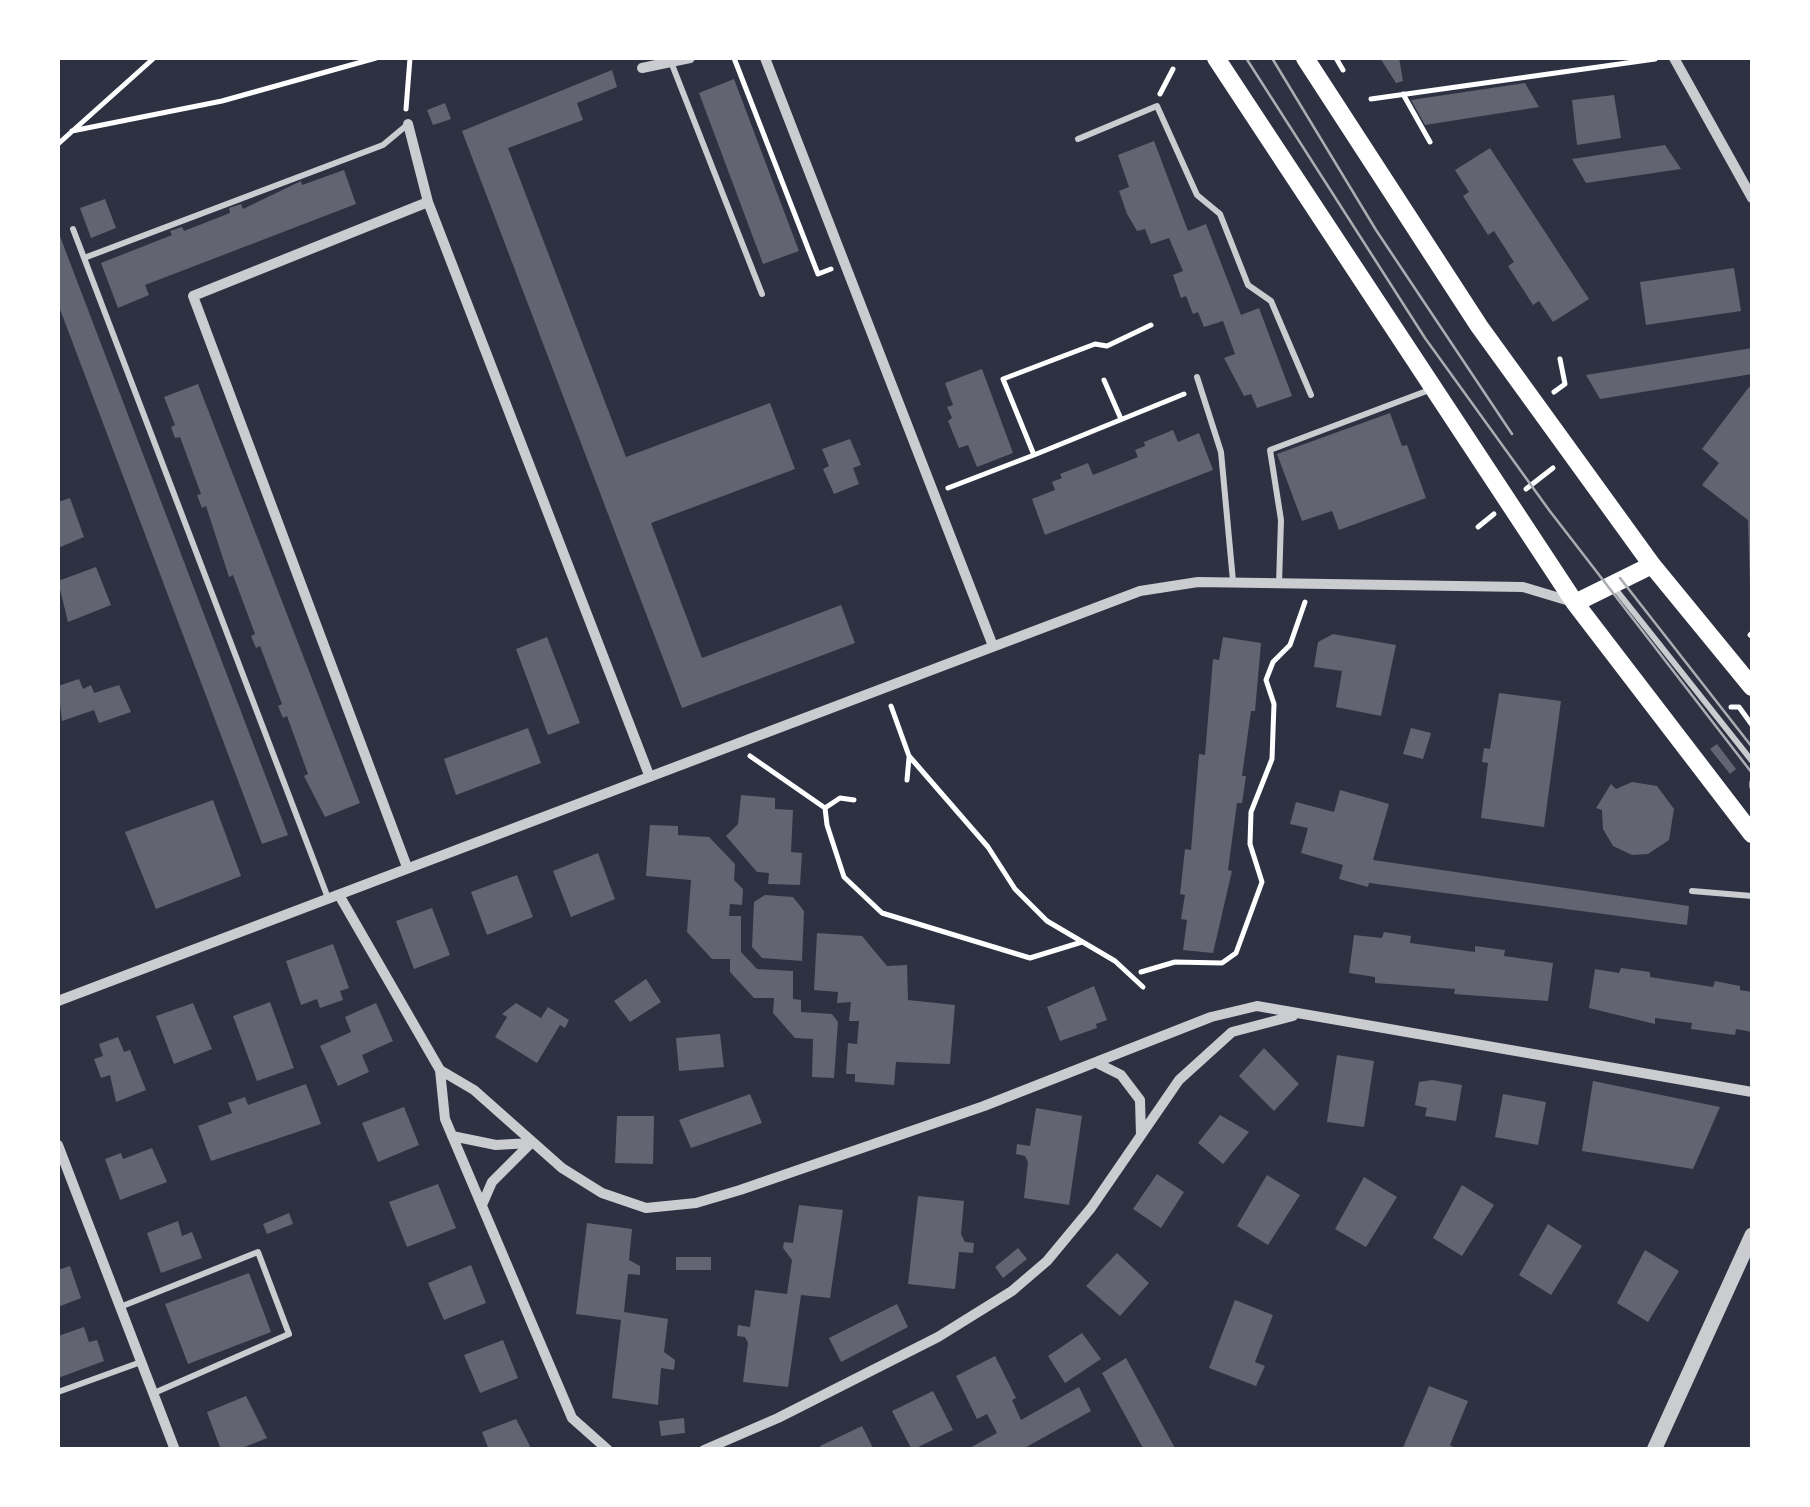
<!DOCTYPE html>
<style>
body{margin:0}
#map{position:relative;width:1810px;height:1507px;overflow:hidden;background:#2d3142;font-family:"Varela Round",sans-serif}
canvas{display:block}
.frame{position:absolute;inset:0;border:60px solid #fff;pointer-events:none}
</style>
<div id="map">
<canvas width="1810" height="1507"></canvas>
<div class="frame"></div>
</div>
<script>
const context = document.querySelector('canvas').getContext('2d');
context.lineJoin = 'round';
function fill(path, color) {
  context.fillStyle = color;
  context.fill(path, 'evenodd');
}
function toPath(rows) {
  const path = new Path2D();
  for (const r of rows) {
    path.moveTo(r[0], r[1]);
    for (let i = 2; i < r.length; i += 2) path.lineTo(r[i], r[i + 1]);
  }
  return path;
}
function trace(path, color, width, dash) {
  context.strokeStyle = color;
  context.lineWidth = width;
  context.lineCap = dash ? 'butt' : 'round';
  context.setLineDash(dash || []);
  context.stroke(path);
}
fill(toPath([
 [1380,58,1399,58,1403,81,1396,83],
 [612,70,617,87,577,103,583,120,508,148,626,457,770,403,795,469,651,523,702,658,841,605,855,643,682,708,462,131],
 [734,79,799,251,763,264,699,93],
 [1525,83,1539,107,1425,125,1411,100],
 [1614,95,1621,138,1577,145,1572,100],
 [445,103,451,119,433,125,427,110],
 [1154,141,1188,231,1206,224,1241,315,1259,308,1292,396,1257,408,1251,394,1244,396,1224,358,1235,354,1223,321,1204,327,1198,312,1193,314,1186,296,1181,298,1173,275,1183,271,1169,238,1151,244,1145,229,1137,231,1127,214,1119,191,1129,187,1118,155],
 [1665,145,1681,169,1586,183,1572,159],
 [1490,148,1589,299,1553,322,1539,301,1533,305,1508,266,1514,262,1494,231,1488,235,1463,196,1469,192,1455,170],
 [344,170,356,204,145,285,149,295,118,308,101,263,172,235,170,231,182,227,184,231,230,213,229,208,241,204,243,209,301,181,302,185],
 [105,199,116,228,91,238,80,208],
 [58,231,288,835,262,844,58,304],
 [1734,268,1741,311,1646,325,1640,282],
 [1752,348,1752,374,1600,399,1586,375],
 [982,369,1013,453,977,467,968,445,959,448,948,421,952,418,947,407,953,405,945,383],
 [198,384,360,803,325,817,304,776,308,774,287,716,283,718,278,706,282,704,260,646,256,648,251,636,255,634,233,575,229,577,206,506,202,508,197,495,201,494,180,437,175,438,171,427,175,425,164,397],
 [1749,387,1752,390,1750,587,1748,520,1702,485,1719,463,1702,449],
 [1390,413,1402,446,1407,445,1426,498,1339,530,1332,511,1302,521,1277,454],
 [1173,430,1178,442,1199,433,1213,470,1045,535,1032,499,1055,490,1052,482,1062,478,1060,474,1088,463,1093,475,1138,457,1135,450,1145,446,1144,442],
 [850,439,861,465,853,468,859,484,834,494,823,469,829,466,822,449],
 [70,498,84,537,58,548,58,502],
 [96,567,111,605,68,622,58,581],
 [1333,634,1396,645,1381,716,1336,707,1342,671,1314,667,1318,642],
 [547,637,580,723,548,735,516,649],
 [1223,637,1261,643,1255,711,1251,711,1242,776,1246,776,1242,803,1237,803,1228,870,1232,871,1213,953,1183,950,1187,920,1181,919,1185,895,1180,894,1185,849,1191,850,1199,754,1205,755,1213,659,1219,660],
 [79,679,83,689,91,685,94,693,119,685,131,712,99,723,94,710,62,721,58,686],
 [1499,693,1561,701,1544,827,1481,818,1488,763,1482,762,1484,748,1490,749],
 [528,728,541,763,456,795,444,759],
 [1411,728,1431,733,1423,759,1403,754],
 [1717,744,1736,769,1730,774,1710,749],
 [1632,782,1657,786,1674,809,1669,840,1648,854,1632,855,1613,846,1603,829,1602,810,1596,808,1611,784,1616,789],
 [1340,790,1389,804,1373,860,1689,906,1687,925,1369,883,1368,887,1339,879,1343,865,1301,853,1308,828,1290,824,1296,802,1334,812],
 [741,795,775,798,775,809,793,810,791,852,802,853,800,885,768,884,769,873,757,872,726,836,738,824],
 [213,800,241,876,156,909,125,832],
 [650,825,678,826,678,835,709,837,735,864,734,880,743,889,742,905,730,904,729,916,741,916,741,952,757,969,793,971,793,999,801,1000,801,1012,832,1014,838,1022,834,1078,812,1077,813,1039,795,1038,773,1013,774,998,754,998,730,972,730,959,712,959,687,932,691,880,646,876],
 [598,853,615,899,571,917,553,871],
 [517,875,533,917,487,935,471,892],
 [765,895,793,897,804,911,802,961,762,958,752,947,754,902],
 [432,908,450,955,414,969,396,921],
 [1384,932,1411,936,1410,943,1475,952,1475,946,1505,950,1504,956,1553,963,1548,1001,1454,994,1455,989,1375,983,1375,977,1349,973,1354,935,1382,938],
 [817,933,862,936,887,966,907,965,908,1000,955,1005,950,1064,896,1062,894,1085,855,1082,855,1074,846,1074,848,1043,857,1044,859,1021,849,1021,851,1002,837,1003,838,992,814,990],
 [333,944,349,988,340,991,343,1000,320,1008,317,999,301,1005,286,961],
 [1621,968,1650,972,1650,977,1713,987,1715,981,1740,986,1740,990,1752,992,1752,1032,1736,1029,1735,1035,1691,1029,1692,1023,1655,1018,1655,1024,1589,1008,1595,969,1619,973],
 [646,979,661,1002,630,1022,614,1001],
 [1094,986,1107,1020,1096,1024,1097,1028,1060,1041,1047,1007],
 [270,1002,294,1068,257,1081,233,1016],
 [193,1003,212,1049,174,1064,156,1016],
 [376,1003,393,1041,362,1055,369,1072,338,1086,320,1046,351,1032,345,1017],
 [516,1003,541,1018,548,1007,569,1020,565,1028,560,1025,537,1063,495,1037,507,1017,502,1014],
 [720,1034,724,1067,679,1071,676,1038],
 [118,1037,124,1052,130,1050,146,1090,116,1102,110,1075,101,1078,94,1059,103,1056,99,1044],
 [1264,1048,1299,1084,1274,1111,1239,1076],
 [1337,1055,1374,1061,1364,1127,1327,1122],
 [1432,1080,1462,1085,1456,1121,1425,1116,1427,1108,1415,1105,1419,1082],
 [1593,1081,1720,1107,1693,1169,1582,1151],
 [306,1084,321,1124,211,1161,198,1126,232,1113,228,1103,245,1097,248,1105],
 [750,1094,762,1123,691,1148,679,1120],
 [1503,1094,1546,1102,1538,1145,1495,1137],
 [404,1107,419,1145,378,1162,362,1123],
 [1036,1108,1082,1116,1069,1205,1024,1198,1028,1162,1025,1156,1016,1154,1017,1144,1030,1146],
 [1220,1115,1249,1132,1223,1164,1198,1143],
 [617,1116,654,1116,653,1164,615,1163],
 [152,1148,167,1182,120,1200,105,1159,121,1153,123,1159],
 [1157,1174,1184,1192,1161,1228,1133,1209],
 [1267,1175,1300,1195,1268,1245,1237,1226],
 [1364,1177,1397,1197,1366,1247,1335,1229],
 [438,1184,456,1228,407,1247,389,1202],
 [1462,1185,1494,1205,1462,1256,1433,1238],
 [918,1196,964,1201,961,1234,965,1242,974,1243,973,1253,959,1252,955,1289,908,1284],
 [799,1205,843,1210,830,1298,801,1295,788,1387,743,1382,748,1343,745,1337,737,1336,738,1325,750,1327,755,1290,787,1294,792,1260,783,1248,784,1242,793,1243],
 [289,1213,293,1224,267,1234,263,1224],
 [178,1221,182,1236,192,1232,202,1258,161,1273,147,1233],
 [587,1223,632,1229,629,1260,640,1266,640,1275,628,1274,624,1312,668,1319,664,1352,675,1360,674,1370,661,1368,658,1405,612,1398,621,1320,576,1314],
 [1548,1224,1582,1246,1551,1295,1519,1275],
 [1018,1248,1027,1259,1003,1278,995,1267],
 [1645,1250,1679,1271,1648,1322,1617,1303],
 [1117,1253,1149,1283,1120,1316,1086,1286],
 [676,1257,711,1257,711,1270,676,1270],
 [471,1265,486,1303,444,1320,428,1283],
 [70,1266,81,1298,58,1307,58,1270],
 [249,1273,271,1332,188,1364,165,1304],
 [1235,1300,1273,1315,1255,1362,1265,1366,1256,1386,1209,1368],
 [897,1304,908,1327,841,1362,829,1338],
 [84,1327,89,1342,97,1340,104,1361,58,1378,58,1336],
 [1082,1333,1101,1359,1065,1383,1048,1356],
 [503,1340,518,1378,480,1393,464,1355],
 [995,1356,1016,1398,1012,1400,1021,1420,1079,1387,1091,1411,1021,1450,966,1450,997,1433,987,1414,977,1419,956,1376],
 [1126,1358,1176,1450,1144,1450,1102,1373],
 [1429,1386,1468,1401,1450,1445,1458,1450,1402,1450],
 [933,1391,953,1430,912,1450,892,1411],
 [246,1396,267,1438,237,1450,221,1450,207,1412],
 [684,1418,685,1433,661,1436,659,1421],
 [516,1419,532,1450,489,1450,482,1432],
 [862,1426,874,1450,821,1450,820,1446]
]), '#626471');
trace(toPath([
 [734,58,818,274,831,269],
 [1336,58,1343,70],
 [1160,94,1173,69],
 [1403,94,1430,142],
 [1371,99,1655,59],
 [406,109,410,58],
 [72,131,222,101,376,58],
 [58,144,154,58],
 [1151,325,1107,346,1095,344,1003,379,1034,455,1184,394],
 [1104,380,1121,419],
 [1554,392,1565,384,1560,359],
 [948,488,1034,455],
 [1526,489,1553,468],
 [1478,527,1494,514],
 [1750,635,1752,633],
 [891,706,909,756,988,847,1015,889,1047,921,1115,961,1143,987],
 [1731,707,1739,707,1752,725],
 [750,756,825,808],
 [907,780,909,758],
 [1752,782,1752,787],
 [854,800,840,798,825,808,827,825,844,877,882,913,1030,958,1082,942],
 [1141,972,1175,962,1222,963,1236,953,1262,882,1250,844,1251,812,1272,759,1274,704,1266,680,1273,662,1290,645,1305,602],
 [437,1450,450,1450]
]), '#fff', 5);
trace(toPath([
 [671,62,762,294],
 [1078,139,1157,106,1197,195,1220,214,1248,285,1271,301,1311,395],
 [73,229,328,898],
 [84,258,383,145,407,125],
 [1197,377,1221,452,1233,581],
 [1279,584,1281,520,1270,450,1432,389],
 [1613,586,1752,761],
 [1692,891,1752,896],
 [120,1307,258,1252,289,1334,154,1393],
 [58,1392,141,1362]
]), '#caccd0', 6);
trace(toPath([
 [765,58,993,646],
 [1674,58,1752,198],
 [642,68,690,58],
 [408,124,428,202,649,775],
 [407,867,193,296,428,202],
 [339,895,440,1070,474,1090,562,1168,602,1193,646,1208,696,1203,740,1190,984,1106,1211,1017,1257,1006,1752,1092],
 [58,1001,1140,591,1198,582,1523,587,1573,602],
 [1097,1063,1121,1075,1140,1100,1141,1135],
 [440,1070,445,1119,572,1418,608,1450],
 [452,1136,496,1145,530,1143],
 [58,1145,175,1450],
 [482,1205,492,1182,531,1143],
 [704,1450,778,1418,938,1337,1012,1291,1047,1261,1091,1208,1179,1080,1232,1032,1293,1016]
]), '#caccd0', 10);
trace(toPath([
 [1654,1450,1752,1235]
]), '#caccd0', 15);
trace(toPath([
 [1216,58,1575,603,1752,834],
 [1305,58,1479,326,1652,565,1752,687],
 [1575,603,1652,565]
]), '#fff', 18);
trace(toPath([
 [1246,58,1425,338,1549,510,1752,773],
 [1272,58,1376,230,1512,434],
 [1620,578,1752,747]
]), '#abadb3', 2.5);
</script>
